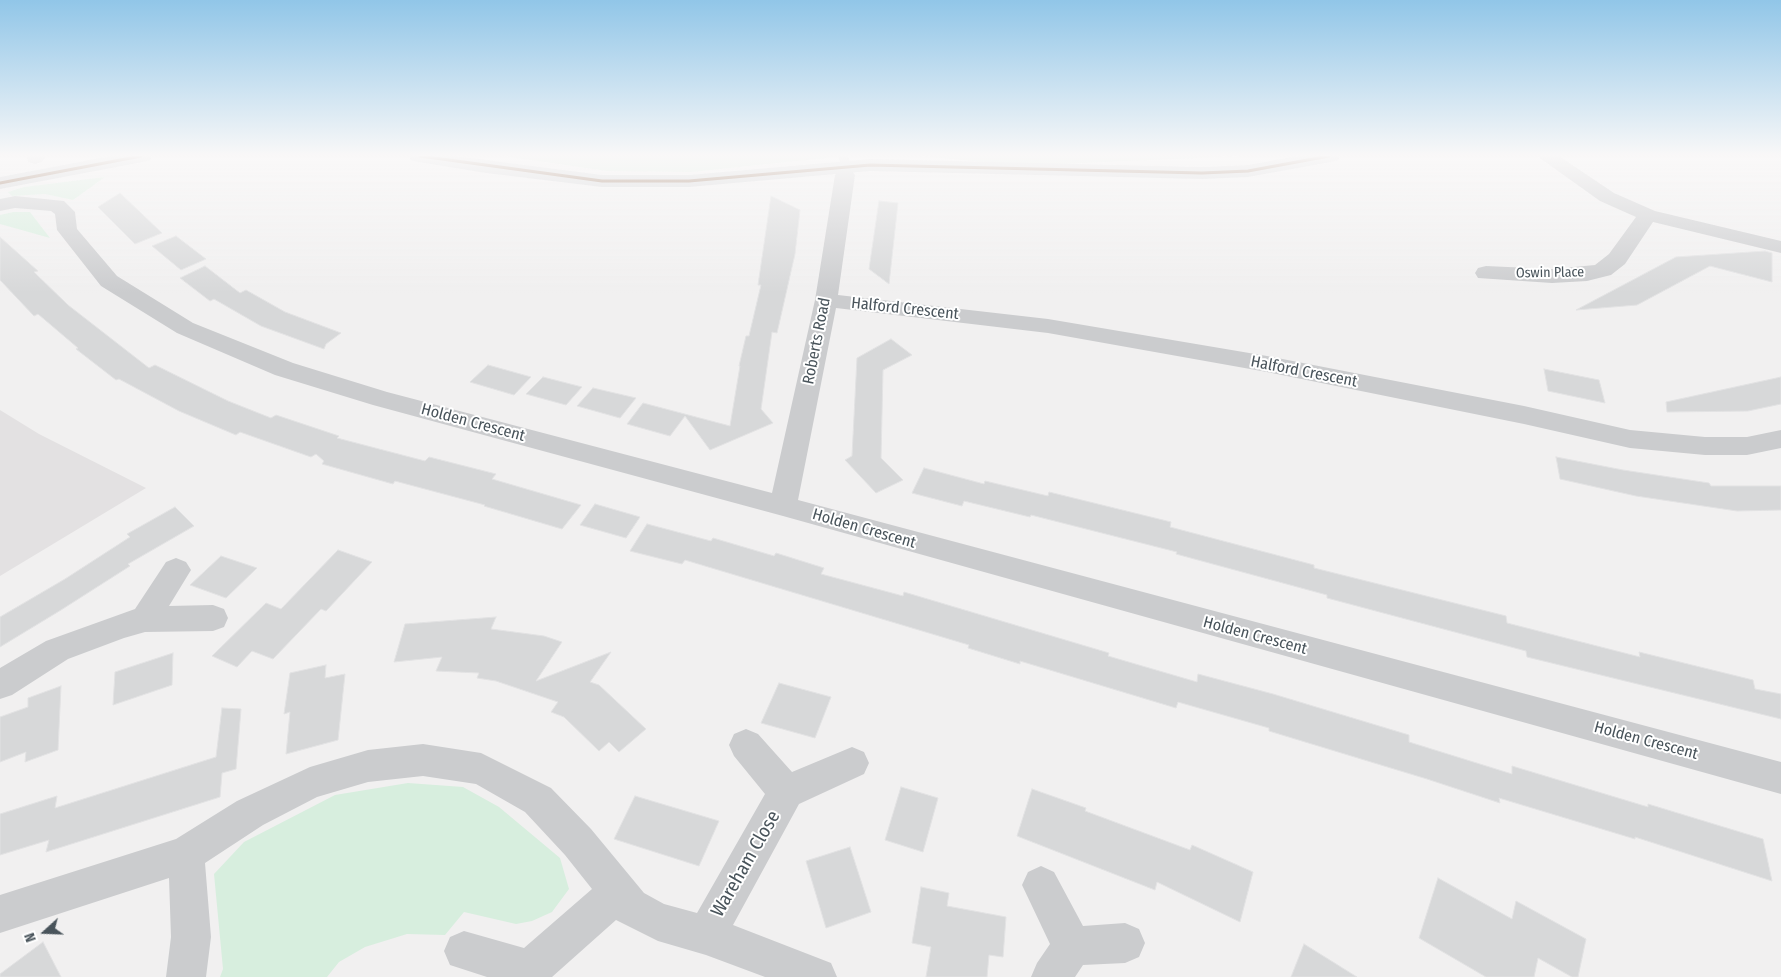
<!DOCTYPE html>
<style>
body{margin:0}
#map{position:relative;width:1781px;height:977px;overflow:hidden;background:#f1f0f0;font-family:"Fira Sans Condensed",sans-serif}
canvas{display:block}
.north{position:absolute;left:20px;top:907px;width:50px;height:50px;-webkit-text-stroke:4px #fff;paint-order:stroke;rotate:250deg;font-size:14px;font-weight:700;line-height:20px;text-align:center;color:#49545b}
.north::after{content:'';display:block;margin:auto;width:18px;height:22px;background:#49545b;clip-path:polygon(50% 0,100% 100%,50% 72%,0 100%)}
</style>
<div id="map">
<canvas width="1781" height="977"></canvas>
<div class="north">N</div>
</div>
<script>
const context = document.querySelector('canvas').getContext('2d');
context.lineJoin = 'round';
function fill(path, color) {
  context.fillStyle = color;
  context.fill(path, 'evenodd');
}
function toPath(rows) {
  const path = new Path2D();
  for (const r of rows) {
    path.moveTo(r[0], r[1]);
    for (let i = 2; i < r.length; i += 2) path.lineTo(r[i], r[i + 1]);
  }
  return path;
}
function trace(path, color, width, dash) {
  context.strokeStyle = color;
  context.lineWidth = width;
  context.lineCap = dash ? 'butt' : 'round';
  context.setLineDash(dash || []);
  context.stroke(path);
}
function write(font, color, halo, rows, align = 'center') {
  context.font = font + ' "Fira Sans Condensed",sans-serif';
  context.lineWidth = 4;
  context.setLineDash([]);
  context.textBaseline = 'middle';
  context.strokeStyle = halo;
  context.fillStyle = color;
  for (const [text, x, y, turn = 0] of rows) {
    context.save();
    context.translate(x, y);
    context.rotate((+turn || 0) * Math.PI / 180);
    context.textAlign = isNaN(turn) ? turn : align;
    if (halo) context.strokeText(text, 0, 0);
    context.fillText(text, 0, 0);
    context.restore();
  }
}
fill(toPath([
 [0,410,39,434,146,488,0,576]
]), '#e3e1e2');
fill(toPath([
 [503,156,844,156,692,172,607,171],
 [922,156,1239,156,1060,164,1005,164],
 [105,177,73,200,45,194,12,196,8,192,24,187],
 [13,212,30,212,50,238,0,224,0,215],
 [408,783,463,787,499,807,560,858,569,889,552,912,532,921,516,924,464,912,445,935,407,934,365,947,339,962,327,977,220,977,223,969,214,874,244,842,335,795]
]), '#d7eede');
const building = toPath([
 [120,193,162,233,135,244,98,207,120,193],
 [771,196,800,210,795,254,777,333,772,332,761,409,773,423,710,450,685,416,670,436,627,424,643,403,730,426,740,366,739,366,746,336,749,336,761,285,758,285,771,196],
 [879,201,898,203,889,284,869,269,879,201],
 [176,236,206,259,181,270,152,246,176,236],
 [0,237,38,271,34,272,68,305,149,368,155,365,228,401,271,418,276,415,339,436,337,438,425,461,429,457,496,474,492,479,581,505,562,529,484,506,485,505,395,481,393,484,322,464,324,461,316,454,311,457,240,432,236,435,179,411,119,379,116,380,76,349,78,348,38,314,34,316,0,280,0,237],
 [1765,251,1772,253,1772,282,1710,266,1637,305,1576,310,1676,257,1765,251],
 [205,266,240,293,246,290,285,312,341,333,326,344,324,349,261,326,214,299,210,301,180,278,205,266],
 [891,339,912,355,883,370,881,458,903,480,876,493,845,460,852,456,857,358,891,339],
 [488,365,531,377,514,395,470,382,488,365],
 [1544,369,1599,380,1605,403,1548,391,1544,369],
 [543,377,582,387,566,405,526,394,543,377],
 [1781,377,1781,404,1748,411,1667,412,1666,402,1781,377],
 [593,388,636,398,620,418,577,406,593,388],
 [1556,457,1623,470,1709,483,1711,486,1781,486,1781,510,1737,511,1636,496,1560,479,1556,457],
 [924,468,984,484,985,481,1048,496,1049,492,1171,522,1170,527,1314,565,1314,568,1506,616,1507,623,1640,657,1639,652,1753,680,1755,689,1781,694,1781,719,1527,657,1526,651,1327,598,1327,595,1176,554,1177,552,1031,515,1030,517,964,501,962,506,912,493,924,468],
 [595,504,640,517,626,538,580,525,595,504],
 [175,507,194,526,128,564,130,566,61,610,0,647,0,617,65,579,130,537,127,534,175,507],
 [647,524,711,541,713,538,774,556,776,553,824,568,821,574,903,596,904,592,1109,653,1108,656,1197,682,1198,674,1273,694,1409,735,1409,742,1512,774,1512,766,1648,807,1648,804,1763,839,1772,881,1635,837,1635,839,1499,798,1500,803,1427,779,1269,731,1269,728,1178,702,1176,708,1020,661,1020,664,968,648,969,645,685,560,682,564,630,551,647,524],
 [338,550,372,562,326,611,321,609,273,659,252,651,237,667,212,656,266,603,281,609,338,550],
 [221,556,257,568,226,598,190,585,221,556],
 [496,617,491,629,544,636,562,642,536,681,611,652,590,682,599,685,646,729,619,752,609,742,599,751,564,717,551,712,558,702,496,681,477,678,479,673,436,671,442,657,394,662,405,624,496,617],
 [173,653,172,685,113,705,115,672,173,653],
 [326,665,325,678,345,674,338,740,286,754,290,712,284,714,290,673,326,665],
 [779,683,831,697,815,738,761,723,779,683],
 [61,686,58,750,25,762,26,752,0,762,0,717,28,707,28,698,61,686],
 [222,708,241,709,236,769,222,773,220,797,46,852,49,840,0,855,0,814,57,796,55,808,216,757,222,708],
 [901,787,938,798,923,852,885,840,901,787],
 [1032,789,1086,808,1085,811,1190,850,1192,845,1253,872,1240,922,1157,882,1155,890,1017,836,1032,789],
 [635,796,719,821,699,866,614,839,635,796],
 [850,847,871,912,826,928,806,861,850,847],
 [1438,878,1512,919,1516,901,1586,939,1578,977,1572,977,1538,958,1534,977,1486,977,1419,938,1438,878],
 [921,887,949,893,947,906,1006,917,1003,957,989,955,987,977,926,977,931,947,912,943,921,887],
 [43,942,61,977,0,977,0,974,43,942],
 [1304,944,1357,977,1291,977,1304,944]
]);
fill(building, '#d7d8d9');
trace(building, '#e2e2e3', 1);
fill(toPath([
 [838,156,848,156,851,166,850,168,842,168,838,156]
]), '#cbccce');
fill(toPath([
 [27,156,46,156,42,162,35,164,28,162,27,156],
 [1537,156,1559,156,1614,193,1655,211,1781,241,1781,253,1653,222,1625,264,1611,275,1587,281,1552,283,1478,278,1475,273,1478,268,1486,266,1552,269,1595,265,1609,254,1636,217,1600,201,1537,156],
 [845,169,852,171,855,175,838,295,1048,319,1267,356,1524,406,1630,430,1705,437,1747,437,1781,430,1781,448,1747,455,1705,455,1630,448,1524,424,1267,372,1048,333,836,308,798,500,1781,762,1781,794,783,516,373,405,275,375,177,333,101,286,57,230,55,214,51,211,15,208,0,211,0,199,15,196,64,201,75,212,77,229,117,276,193,323,293,363,387,392,772,493,815,300,835,175,838,171,845,169],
 [176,558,186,562,191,570,169,606,213,605,224,609,228,618,224,627,213,631,145,632,124,638,68,659,12,695,0,699,0,668,46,641,135,609,166,562,176,558],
 [746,729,758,734,792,772,852,747,864,752,869,763,864,774,799,804,733,925,831,963,837,977,765,977,706,955,658,941,616,920,552,977,487,977,450,965,444,951,450,937,464,931,524,948,592,889,565,855,525,812,476,784,423,776,368,782,317,797,263,825,205,863,211,937,206,977,166,977,171,937,169,878,0,933,0,895,176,839,237,801,310,767,368,750,423,744,481,753,551,788,591,829,644,893,664,904,697,913,765,794,734,756,729,745,734,734,746,729],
 [1041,866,1054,872,1083,926,1125,923,1139,929,1145,943,1139,957,1125,963,1083,965,1075,977,1031,977,1037,963,1050,944,1022,885,1028,872,1041,866]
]), '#cbccce');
fill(toPath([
 [111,156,152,156,150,160,143,162,0,189,0,177,111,156],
 [409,156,455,156,602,175,689,175,870,159,1202,167,1248,165,1298,156,1340,156,1338,160,1331,162,1248,177,1202,179,870,171,689,187,602,187,486,173,418,162,411,160,409,156]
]), '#cbcdd0');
trace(toPath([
 [420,156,602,181,689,181,870,165,1202,173,1248,171,1329,156],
 [0,183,141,156]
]), '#7a4b2a', 3);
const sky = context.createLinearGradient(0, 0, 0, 293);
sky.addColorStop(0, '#91c6e8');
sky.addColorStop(0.53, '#f9f8f8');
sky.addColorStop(1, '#f9f8f800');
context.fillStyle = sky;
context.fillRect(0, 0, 1781, 293);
write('14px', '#49545b', '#fff', [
 ["Oswin Place",1550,273,-1]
]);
write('16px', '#49545b', '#fff', [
 ["Halford Crescent",905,309,6],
 ["Roberts Road",817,341,-79],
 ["Halford Crescent",1304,372,11],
 ["Holden Crescent",473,423,15],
 ["Holden Crescent",864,529,16],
 ["Holden Crescent",1255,636,15],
 ["Holden Crescent",1646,741,15]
]);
write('19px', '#49545b', '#fff', [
 ["Wareham Close",746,864,-60]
]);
</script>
